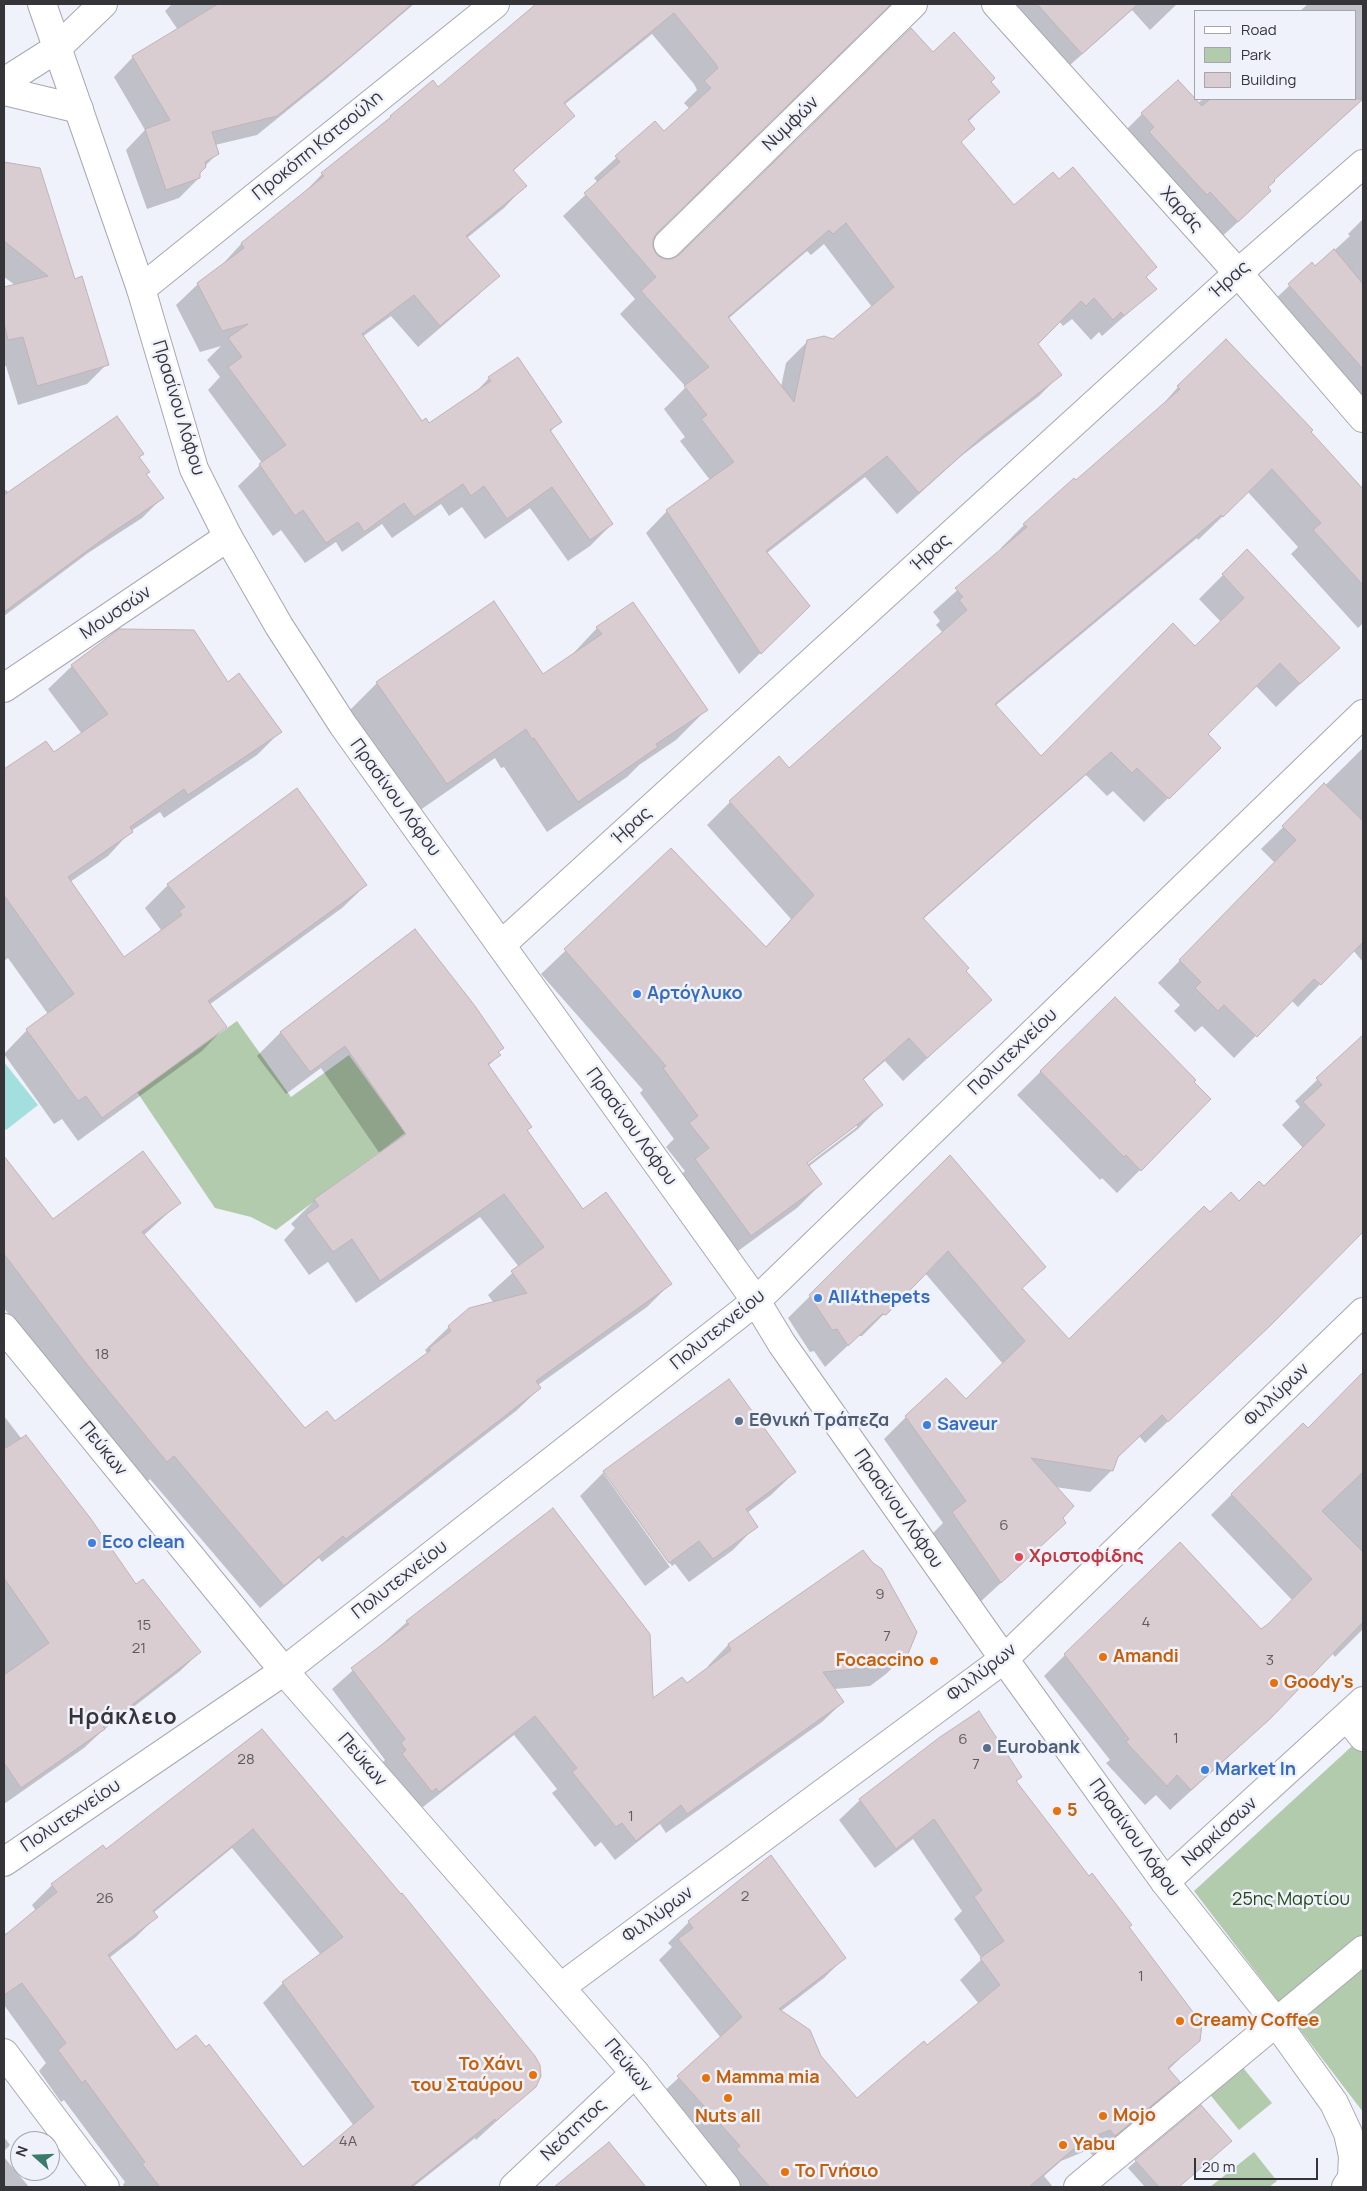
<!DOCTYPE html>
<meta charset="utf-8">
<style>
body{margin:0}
#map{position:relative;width:1367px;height:2191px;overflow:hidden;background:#eff1fb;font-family:Manrope,sans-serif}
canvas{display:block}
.frame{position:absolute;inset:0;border:5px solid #353539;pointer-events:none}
.legend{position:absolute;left:1194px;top:10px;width:162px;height:90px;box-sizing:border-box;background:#eff1fb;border:1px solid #a5a6ad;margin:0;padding:6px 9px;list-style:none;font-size:15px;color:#353539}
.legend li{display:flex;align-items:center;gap:10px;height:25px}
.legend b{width:25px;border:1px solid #a5a6ad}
.north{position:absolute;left:10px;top:2131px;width:50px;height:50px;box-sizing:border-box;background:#eff1fb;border:1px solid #a5a6ad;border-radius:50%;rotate:290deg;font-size:14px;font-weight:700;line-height:20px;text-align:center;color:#353539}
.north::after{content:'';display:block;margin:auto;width:18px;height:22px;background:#3a7c6c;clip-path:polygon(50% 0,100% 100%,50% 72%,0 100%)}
.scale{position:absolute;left:1194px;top:2158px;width:124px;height:22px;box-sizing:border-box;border:2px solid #353539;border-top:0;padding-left:6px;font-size:15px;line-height:18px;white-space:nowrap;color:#353539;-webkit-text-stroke:4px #eff1fb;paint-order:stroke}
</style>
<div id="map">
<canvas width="1367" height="2191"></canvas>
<div class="frame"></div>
<ul class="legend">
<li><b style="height:6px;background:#fff"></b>Road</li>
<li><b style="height:14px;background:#b3cbad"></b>Park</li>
<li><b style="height:14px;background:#d9cdd1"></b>Building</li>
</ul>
<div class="north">N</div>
<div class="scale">20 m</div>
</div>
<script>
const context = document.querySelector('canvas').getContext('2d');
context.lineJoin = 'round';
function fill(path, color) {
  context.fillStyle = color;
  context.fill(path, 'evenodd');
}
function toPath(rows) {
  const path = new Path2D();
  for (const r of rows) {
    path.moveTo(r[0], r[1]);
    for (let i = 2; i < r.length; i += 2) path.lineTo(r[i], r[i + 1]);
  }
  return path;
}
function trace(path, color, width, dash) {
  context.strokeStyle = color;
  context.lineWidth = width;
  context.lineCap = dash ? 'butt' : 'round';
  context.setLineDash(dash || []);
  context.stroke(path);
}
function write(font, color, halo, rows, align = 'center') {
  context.font = font + ' Manrope,sans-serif';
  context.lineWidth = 5;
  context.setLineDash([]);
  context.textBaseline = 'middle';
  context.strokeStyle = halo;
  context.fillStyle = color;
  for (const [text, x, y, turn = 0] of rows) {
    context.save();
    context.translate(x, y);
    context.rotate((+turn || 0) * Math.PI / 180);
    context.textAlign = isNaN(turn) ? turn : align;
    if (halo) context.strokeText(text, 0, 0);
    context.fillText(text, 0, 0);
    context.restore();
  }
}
fill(toPath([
 [237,1021,291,1097,349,1055,405,1133,276,1230,251,1217,215,1208,137,1092],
 [1363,1736,1363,2112,1194,1891],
 [1240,2064,1272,2103,1239,2130,1207,2091],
 [1254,2152,1277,2181,1269,2187,1210,2187]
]), '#b3cbad');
fill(toPath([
 [4,1062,38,1105,6,1130,4,1127]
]), '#a4dfe0');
fill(toPath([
 [172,4,271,4,274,6,277,4,414,4,326,79,257,135,215,145,217,154,198,173,199,178,179,198,147,209,126,150,145,130,114,77,133,57,178,30,165,11],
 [538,4,889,4,656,233,652,240,652,249,656,255,664,260,673,260,932,54,989,83,998,92,968,122,960,142,1014,207,1145,277,1155,289,1102,336,1099,332,1091,340,1072,319,1063,326,1059,321,1037,344,1060,375,1039,396,960,457,897,514,865,477,767,553,808,606,739,674,646,533,667,511,710,480,680,441,685,437,664,409,686,387,620,314,635,299,563,216,598,183,594,178,655,123,664,133,690,109,684,103,697,90,694,84,652,34,564,105,574,116,513,171,525,186,504,208,467,238,498,276,476,297,418,347,391,316,362,337,421,423,429,425,473,395,489,378,560,421,550,432,612,524,590,546,568,561,530,508,485,539,462,507,449,516,441,504,392,538,382,524,342,552,336,542,305,563,281,530,273,536,238,486,262,463,208,390,220,377,207,360,221,346,200,352,176,305,198,284,221,266,241,244,301,196,322,174,391,117,438,89],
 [824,244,872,307,833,340,808,341,786,363,781,387,728,319,807,251,811,255],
 [999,4,1177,4,1150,30,1132,10,1061,73],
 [1308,4,1363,4,1363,99,1273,181,1250,211,1217,241,1122,134,1142,114,1198,103,1203,99,1356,99,1356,11,1300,11],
 [6,164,74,280,107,364,87,384,18,405,6,366,4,366,4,288,15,285,4,277,4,167],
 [1363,219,1363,413,1268,306,1312,264,1315,268,1350,236,1348,234],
 [1178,387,1310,432,1363,491,1363,623,1358,628,1291,554,1298,547,1248,492,1198,540,1197,538,995,706,1041,758,1195,647,1221,622,1199,599,1247,551,1338,648,1276,707,1255,685,1206,734,1219,748,1144,822,1113,791,1107,796,1086,775,923,919,990,1000,903,1081,885,1061,863,1080,881,1105,858,1129,808,1167,821,1184,797,1208,727,1259,672,1183,685,1171,666,1147,674,1139,640,1093,643,1090,541,974,671,850,765,948,791,919,707,825,730,802,789,770,943,633,936,625,940,621,933,612,1002,550,1001,548,1024,525,1156,412],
 [857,1124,857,1127,803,1168,802,1166],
 [142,454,138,458,145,475,162,498,142,518,88,553,4,616,4,491,6,490,9,493],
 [494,603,543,676,568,659,597,628,706,710,676,740,639,765,627,777,547,832,504,767,501,768,495,758,416,813,347,713,377,683],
 [72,666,228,684,280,732,257,755,164,818,160,812,131,831,108,856,70,882,124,959,161,930,145,908,168,885,366,885,342,908,209,1005,225,1027,202,1051,78,1141,62,1119,54,1124,4,1054,27,1030,48,1014,8,958,4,961,4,770,46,742,54,754,82,734,48,689],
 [1363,748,1363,962,1353,950,1298,1007,1291,1000,1234,1058,1202,1026,1195,1032,1174,1011,1180,1005,1158,983,1275,863,1261,849],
 [1115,998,1140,1170,1117,1193,1102,1178,1100,1180,1017,1095],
 [281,1032,497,1053,499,1055,488,1066,526,1131,583,1211,670,1284,647,1307,538,1385,540,1388,516,1411,322,1562,319,1558,260,1608,150,1479,143,1485,62,1385,4,1308,4,1158,53,1221,179,1203,143,1236,305,1430,334,1423,420,1359,427,1353,425,1350,449,1327,494,1303,488,1295,519,1267,480,1217,356,1303,328,1262,309,1275,284,1240,295,1228,291,1224,315,1200,380,1154,321,1068,286,1094,257,1056],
 [1362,1037,1363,1169,1329,1200,1247,1347,1145,1443,1139,1436,1117,1458,1112,1470,1090,1492,1055,1487,1042,1545,978,1604,931,1535,943,1523,884,1439,906,1417,966,1401,1003,1364,925,1273,862,1336,858,1336,825,1367,814,1351,810,1352,788,1318,950,1157,1044,1267,1021,1289,1069,1341,1210,1214,1239,1203,1264,1188,1303,1148,1282,1125,1300,1107,1295,1101],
 [1363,1373,1363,1629,1335,1657,1332,1653,1248,1739,1170,1810,1156,1795,1145,1805,1106,1763,1110,1760,1044,1676,1065,1655,1261,1631,1267,1626,1292,1600,1211,1515,1232,1494,1308,1430],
 [728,1381,795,1472,771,1495,747,1513,756,1526,733,1550,689,1582,675,1564,672,1566,607,1474,604,1474,670,1567,645,1586,580,1496,604,1472],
 [4,1416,135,1586,200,1652,180,1671,101,1732,84,1748,4,1804],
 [863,1552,907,1654,886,1674,870,1686,834,1689,843,1702,822,1722,666,1833,660,1824,615,1860,601,1842,595,1847,552,1793,557,1789,514,1735,418,1811,381,1764,385,1760,332,1689,407,1622,652,1700,687,1684,709,1667,708,1666,728,1645],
 [262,1730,535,2086,476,2140,475,2138,413,2187,125,2187,123,2185,125,2182,64,2100,61,2102,39,2071,46,2063,4,2005,4,1934,12,1931,36,1911,32,1905,52,1885,102,1846,106,1851],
 [232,1848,321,1955,283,1983,263,2003,354,2126,302,2168,176,2052,109,1958,136,1937,156,1917,153,1913],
 [1021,1777,1015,1782,1128,1928,1199,2040,1168,2070,1178,2082,1158,2102,1093,2156,1088,2150,1061,2161,1044,2176,1053,2187,731,2187,657,2098,721,2038,659,1960,672,1947,668,1943,689,1922,845,1957,824,1978,781,2011,857,2100,927,2047,979,2004,960,1980,982,1959,954,1919,962,1911,913,1839,875,1868,839,1820,860,1800],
 [4,2137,10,2145,4,2151],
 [609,2144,643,2187,556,2187],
 [1223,2148,1178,2187,1145,2187,1128,2168,1136,2161],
 [4,2157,29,2187,4,2187]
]), '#0003');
const building = toPath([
 [218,4,412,4,347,60,277,116,212,132,219,154,205,162,206,167,200,173,200,178,166,190,145,129,170,120,132,56,218,4],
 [536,4,891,4,657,233,653,239,653,247,657,255,663,259,671,259,679,255,911,28,933,52,954,32,995,78,991,82,1000,92,968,120,975,129,961,142,1014,205,1053,172,1059,179,1073,167,1157,267,1146,277,1157,289,1124,316,1121,312,1113,320,1094,298,1086,306,1081,301,1038,344,1062,375,983,436,919,493,887,456,766,551,810,606,761,654,666,510,734,462,701,419,707,415,684,386,709,367,641,291,656,277,584,193,620,162,615,156,655,121,664,131,711,88,704,81,718,68,715,63,674,13,564,103,575,116,513,170,527,186,466,236,500,276,440,326,414,295,362,334,422,421,426,418,429,423,491,381,488,377,518,357,562,422,550,430,613,524,590,540,552,487,507,519,484,486,471,496,463,484,414,517,404,503,364,532,358,522,326,543,303,510,295,516,259,464,286,445,228,367,242,357,228,338,248,324,222,331,197,283,244,248,241,243,324,176,321,173,391,117,390,116,433,80,438,87,536,4],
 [846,223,894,287,833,339,824,336,807,340,794,402,728,317,829,230,833,234,846,223],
 [1037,4,1138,4,1082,54,1037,4],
 [1178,80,1202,106,1210,99,1363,99,1274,180,1275,181,1268,187,1271,191,1238,222,1210,192,1207,195,1149,132,1154,127,1141,113,1178,80],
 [4,162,40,168,75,279,82,276,109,365,37,386,23,337,8,340,4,323,4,287,48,276,4,241,4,162],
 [1334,249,1363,284,1363,369,1288,284,1312,262,1315,266,1334,249],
 [1226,339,1313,430,1311,432,1363,489,1363,585,1313,530,1321,523,1272,469,1223,517,1221,515,995,704,1041,756,1173,623,1195,646,1244,598,1222,574,1247,549,1340,648,1300,684,1280,663,1208,734,1221,748,1169,799,1137,768,1132,773,1111,752,923,918,969,968,966,971,992,1000,927,1058,909,1038,863,1079,883,1105,807,1163,822,1184,751,1236,695,1159,709,1148,689,1123,698,1116,663,1068,666,1066,564,949,671,848,766,947,814,895,729,801,779,756,789,768,967,610,959,600,963,597,955,588,1027,527,1023,524,1074,478,1076,480,1180,389,1177,386,1226,339],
 [117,416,144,454,139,457,150,472,146,474,164,498,110,534,4,612,4,495,117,416],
 [494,601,543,674,602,634,596,627,633,602,708,710,656,744,658,747,578,802,534,738,532,739,526,729,447,784,376,682,494,601],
 [119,629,194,630,228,682,239,673,282,732,188,795,184,789,130,827,133,832,68,877,124,957,182,915,179,911,185,907,167,884,297,788,367,885,208,1001,227,1027,102,1118,86,1096,78,1101,26,1029,74,994,4,895,4,769,46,741,54,752,108,714,71,665,119,629],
 [1324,783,1363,821,1363,942,1321,985,1314,979,1257,1037,1224,1005,1218,1011,1195,988,1201,982,1179,960,1296,840,1282,826,1324,783],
 [415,929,475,1006,504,1048,498,1052,501,1055,488,1064,532,1127,527,1130,583,1209,606,1192,672,1284,536,1381,541,1388,346,1539,343,1536,284,1586,174,1456,167,1462,85,1362,4,1254,4,1156,53,1219,143,1151,181,1203,142,1232,305,1428,327,1411,335,1421,431,1350,429,1348,451,1331,448,1326,469,1308,527,1293,511,1271,544,1247,504,1194,380,1281,352,1239,333,1252,306,1215,319,1206,314,1199,406,1134,345,1046,310,1072,280,1032,415,929],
 [1115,997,1196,1080,1194,1082,1211,1099,1141,1171,1126,1155,1124,1157,1040,1071,1115,997],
 [1363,1035,1363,1232,1271,1325,1168,1422,1162,1415,1118,1457,1113,1471,1031,1458,1074,1506,1063,1518,1066,1523,1001,1583,952,1512,966,1501,905,1416,946,1378,966,1399,1025,1341,948,1251,886,1315,882,1314,848,1346,837,1329,832,1330,809,1295,950,1155,1046,1267,1022,1288,1069,1339,1204,1206,1210,1212,1231,1192,1239,1201,1259,1181,1264,1186,1325,1125,1303,1102,1322,1085,1316,1078,1363,1035],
 [1363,1372,1363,1472,1322,1511,1363,1552,1363,1622,1270,1719,1191,1790,1177,1775,1167,1786,1126,1742,1129,1739,1064,1654,1180,1542,1261,1629,1268,1624,1312,1579,1231,1494,1303,1423,1308,1428,1363,1372],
 [729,1379,796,1472,746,1509,758,1527,713,1559,699,1541,669,1563,603,1471,729,1379],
 [26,1435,91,1519,136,1584,143,1579,201,1652,103,1727,105,1729,21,1788,4,1763,4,1675,49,1643,4,1578,4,1449,26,1435],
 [553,1508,650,1634,653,1698,682,1677,687,1683,731,1650,728,1644,863,1550,873,1563,882,1569,917,1632,908,1654,891,1666,823,1672,844,1702,687,1814,681,1805,636,1841,622,1823,616,1827,572,1772,577,1768,535,1716,439,1792,436,1788,432,1792,402,1754,406,1750,401,1743,405,1739,351,1668,409,1624,406,1621,553,1508],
 [979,1711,1022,1777,1016,1781,1089,1876,1092,1873,1132,1925,1129,1927,1202,2024,1200,2041,1168,2068,1180,2082,1115,2136,1110,2130,1083,2141,1029,2187,770,2187,736,2149,740,2146,677,2076,742,2017,678,1939,693,1928,688,1921,771,1855,846,1958,779,2009,810,2030,821,2056,857,2098,924,2041,927,2045,1000,1985,980,1958,1004,1941,974,1897,982,1890,934,1819,896,1849,859,1799,940,1737,979,1711],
 [262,1729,401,1894,402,1893,535,2056,540,2065,541,2076,536,2087,496,2121,495,2119,410,2187,160,2187,142,2164,145,2162,85,2080,82,2083,58,2050,66,2043,22,1983,4,1995,4,1936,57,1892,51,1884,103,1845,106,1849,262,1729],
 [253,1829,343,1937,282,1982,374,2107,303,2167,209,2044,206,2047,196,2035,176,2050,108,1955,158,1917,153,1911,253,1829],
 [1201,2105,1232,2141,1179,2187,1159,2187,1135,2160,1201,2105],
 [609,2142,646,2187,554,2187,609,2142]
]);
fill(building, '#d9cdd1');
trace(building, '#bfb3b7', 1);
const street = toPath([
 [996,4,1238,273,1363,418],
 [4,82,56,49,103,4],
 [4,91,79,109],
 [668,244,913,4],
 [141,289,495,4],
 [4,688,228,537],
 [501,945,1238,273,1363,164],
 [1347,1717,1363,1737],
 [1165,1882,1363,1701],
 [561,1987,1004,1659,1363,1312],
 [4,2053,105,2187],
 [514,2187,635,2073],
 [1078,2187,1363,1950]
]);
const secondary = toPath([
 [42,4,141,289,194,469,228,537,279,626,343,725,756,1301,782,1344,1004,1659,1165,1882,1276,2022,1334,2103,1348,2133,1353,2156,1352,2178,1346,2187],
 [4,1328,284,1671,635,2073,726,2187],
 [4,1862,284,1671,756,1301,1363,714]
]);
trace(street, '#a7a8b2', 30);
trace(secondary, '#a7a8b2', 30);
trace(street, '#fff', 28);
trace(secondary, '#fff', 28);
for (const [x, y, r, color] of [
 [637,994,5,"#3f7fe0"],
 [818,1298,5,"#3f7fe0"],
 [739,1421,5,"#5c6f8a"],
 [927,1425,5,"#3f7fe0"],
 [92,1543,5,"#3f7fe0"],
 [1019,1557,5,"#e0444e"],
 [1103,1657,5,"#e8710a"],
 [934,1661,5,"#e8710a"],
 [1274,1683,5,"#e8710a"],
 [987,1748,5,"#5c6f8a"],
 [1205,1770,5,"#3f7fe0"],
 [1057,1811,5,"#e8710a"],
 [1180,2021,5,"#e8710a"],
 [533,2075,5,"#e8710a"],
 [706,2078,5,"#e8710a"],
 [728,2098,5,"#e8710a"],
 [1103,2116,5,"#e8710a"],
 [1063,2145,5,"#e8710a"],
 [785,2172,5,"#e8710a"]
]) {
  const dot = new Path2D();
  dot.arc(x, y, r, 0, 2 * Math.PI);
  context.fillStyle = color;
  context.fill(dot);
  trace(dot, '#eff1fb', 2);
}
write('15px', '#5e5b5f', null, [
 ["18",102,1355],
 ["6",1004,1526],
 ["9",880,1595],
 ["4",1146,1623],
 ["15",144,1626],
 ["7",887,1637],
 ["21",139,1649],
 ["3",1270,1661],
 ["1",1176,1739],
 ["6",963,1740],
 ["28",246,1760],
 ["7",976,1765],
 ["1",631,1817],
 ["2",745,1897],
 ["26",105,1899],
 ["1",1141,1977],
 ["4A",348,2142]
]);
write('18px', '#353539', '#eff1fb', [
 ["Νυμφών",791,124,-44],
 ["Προκόπη Κατσούλη",318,146,-39],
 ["Χαράς",1181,210,48],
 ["Ήρας",1230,280,-42],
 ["Πρασίνου Λόφου",178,408,73],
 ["Ήρας",931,553,-42],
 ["Μουσσών",116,613,-34],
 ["Πρασίνου Λόφου",395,798,54],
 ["Ήρας",632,826,-42],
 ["Πολυτεχνείου",1013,1052,-44],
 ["Πρασίνου Λόφου",631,1127,54],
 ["Πολυτεχνείου",718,1330,-39],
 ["Φιλλύρων",1277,1395,-44],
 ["Πεύκων",103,1449,51],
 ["Πρασίνου Λόφου",898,1509,55],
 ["Πολυτεχνείου",400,1580,-38],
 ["Φιλλύρων",982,1673,-38],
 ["Πεύκων",362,1760,49],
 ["Πολυτεχνείου",71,1816,-34],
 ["Ναρκίσσων",1220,1832,-42],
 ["Πρασίνου Λόφου",1134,1838,54],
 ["Φιλλύρων",658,1915,-36],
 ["Πεύκων",628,2066,50],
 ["Νεότητος",574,2130,-43]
]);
write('bold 18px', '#366cbe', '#eff1fb', [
 ["Αρτόγλυκο",647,994],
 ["All4thepets",828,1298],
 ["Saveur",937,1425],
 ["Eco clean",102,1543],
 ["Market In",1215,1770]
], 'left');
write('bold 18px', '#4e5e75', '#eff1fb', [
 ["Εθνική Τράπεζα",749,1421],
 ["Eurobank",997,1748]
], 'left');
write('bold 18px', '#be3a42', '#eff1fb', [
 ["Χριστοφίδης",1029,1557]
], 'left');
write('bold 18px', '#c56008', '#eff1fb', [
 ["Amandi",1113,1657],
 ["Focaccino",924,1661,"right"],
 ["Goody's",1284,1683],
 ["5",1067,1811],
 ["Creamy Coffee",1190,2021],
 ["Το Χάνι",523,2065,"right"],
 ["του Σταύρου",523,2086,"right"],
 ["Mamma mia",716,2078],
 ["Mojo",1113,2116],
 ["Nuts all",728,2117,"center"],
 ["Yabu",1073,2145],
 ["Το Γνήσιο",795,2172]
], 'left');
write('18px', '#234917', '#eff1fb', [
 ["25ης Μαρτίου",1291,1900]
]);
context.letterSpacing = '1px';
write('bold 22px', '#353539', '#eff1fb', [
 ["Ηράκλειο",123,1718]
]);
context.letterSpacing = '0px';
</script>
